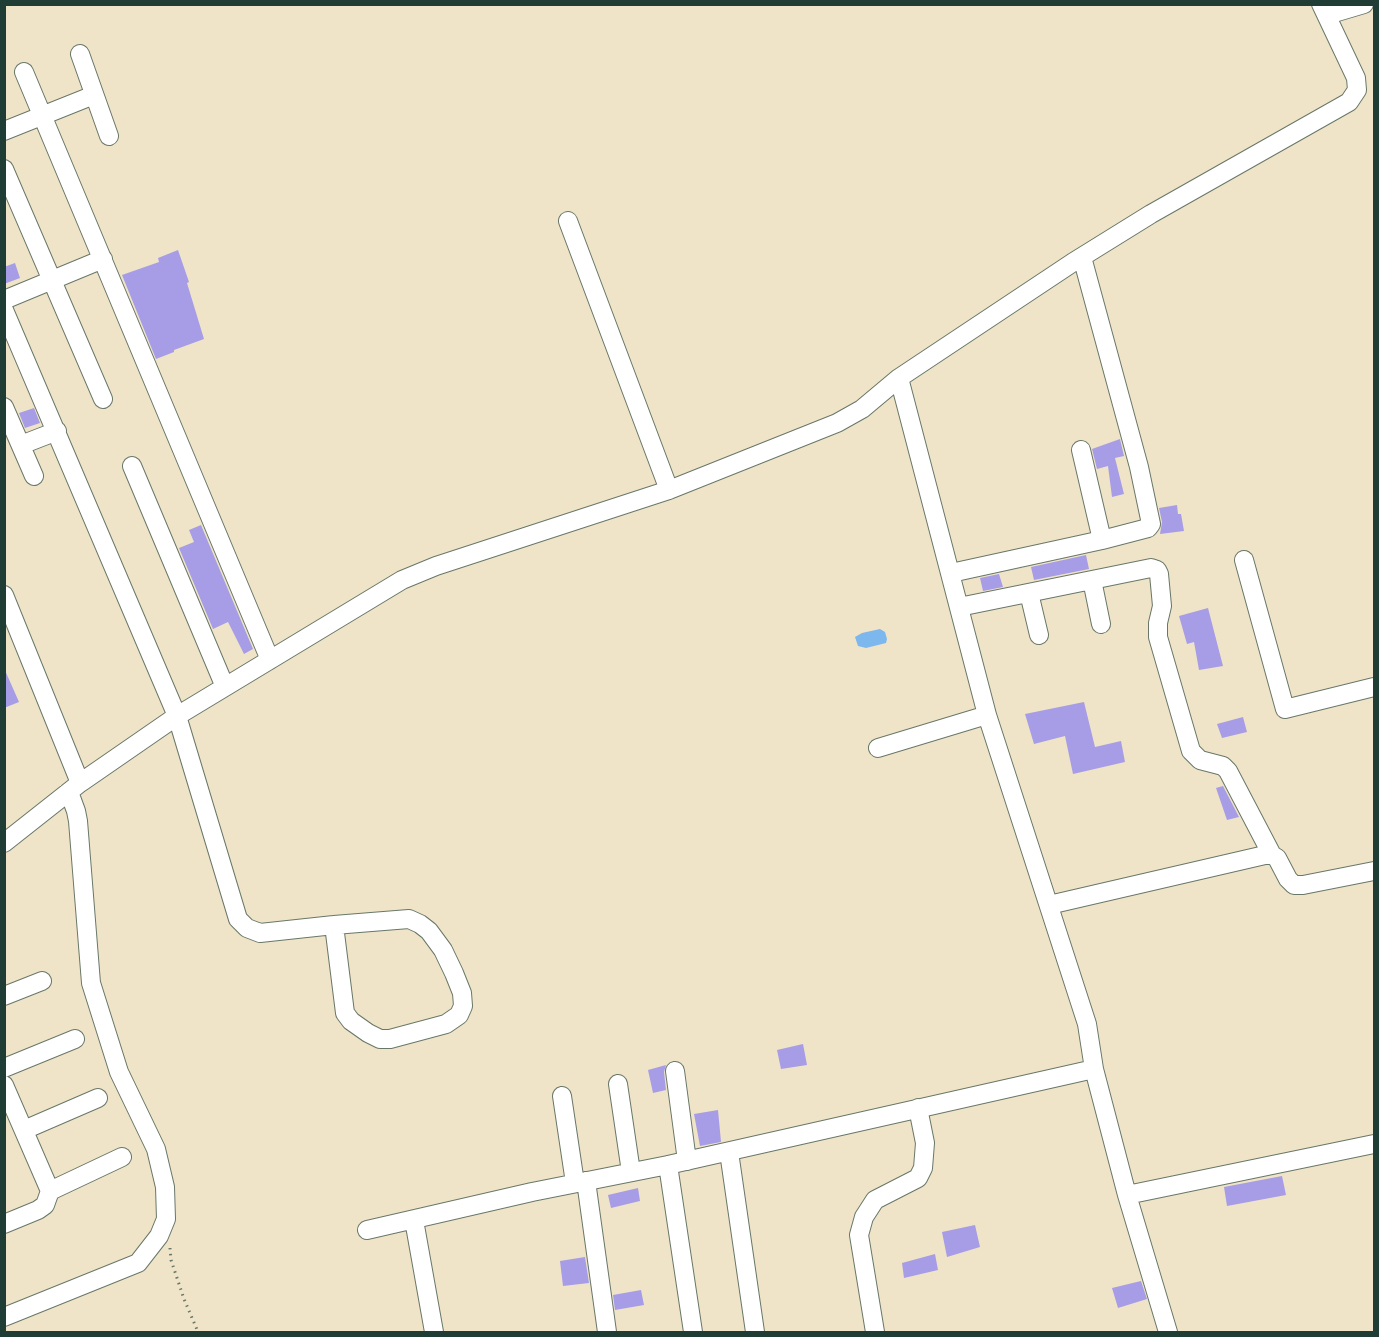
<!DOCTYPE html>
<style>
body{margin:0}
#map{position:relative;width:1379px;height:1337px;overflow:hidden;background:#efe4c8;font-family:Sriracha,sans-serif}
canvas{display:block}
.frame{position:absolute;inset:0;border:6px solid #1f3d34;pointer-events:none}
</style>
<div id="map">
<canvas width="1379" height="1337"></canvas>
<div class="frame"></div>
</div>
<script>
const context = document.querySelector('canvas').getContext('2d');
context.lineJoin = 'round';
function fill(path, color) {
  context.fillStyle = color;
  context.fill(path, 'evenodd');
}
function toPath(rows) {
  const path = new Path2D();
  for (const r of rows) {
    path.moveTo(r[0], r[1]);
    for (let i = 2; i < r.length; i += 2) path.lineTo(r[i], r[i + 1]);
  }
  return path;
}
function trace(path, color, width, dash) {
  context.strokeStyle = color;
  context.lineWidth = width;
  context.lineCap = dash ? 'butt' : 'round';
  context.setLineDash(dash || []);
  context.stroke(path);
}
fill(toPath([
 [880,629,885,632,887,639,886,643,866,648,858,646,855,637,862,633]
]), '#7cb7ee');
fill(toPath([
 [178,250,189,282,187,283,204,339,174,350,174,352,156,359,122,275,159,262,158,258],
 [15,263,20,278,4,284,4,267],
 [34,408,40,423,25,428,19,413],
 [1120,439,1124,456,1115,458,1124,494,1112,497,1108,466,1097,469,1092,449],
 [1177,505,1178,514,1181,514,1184,531,1160,534,1162,522,1159,508],
 [201,525,253,649,244,654,228,622,213,629,179,548,194,542,189,530],
 [1086,555,1089,569,1034,580,1031,567],
 [999,574,1003,587,983,591,980,578],
 [1208,608,1223,666,1199,670,1194,642,1187,644,1179,616],
 [4,668,19,702,4,708],
 [1084,702,1095,747,1121,741,1125,762,1073,774,1065,736,1034,744,1025,714],
 [1243,717,1247,732,1222,738,1217,724],
 [1223,786,1239,817,1227,820,1216,788],
 [803,1044,807,1065,781,1069,777,1050],
 [666,1065,664,1072,666,1090,653,1093,648,1070],
 [718,1110,721,1142,700,1146,694,1114],
 [1282,1176,1286,1195,1227,1206,1224,1187],
 [638,1188,640,1201,611,1208,608,1195],
 [975,1225,980,1247,947,1257,942,1232],
 [935,1254,938,1270,904,1278,902,1263],
 [585,1257,589,1283,563,1286,560,1261],
 [1141,1281,1147,1299,1118,1308,1112,1288],
 [641,1290,644,1305,615,1310,613,1295]
]), '#a79ce6');
const minor = toPath([
 [1327,15,1364,4],
 [80,54,109,136],
 [24,72,270,660],
 [4,131,94,95],
 [4,169,103,399],
 [568,221,669,490],
 [4,300,103,259],
 [4,310,177,716,238,919,247,928,260,933,334,925,409,919,420,924,429,931,443,950,454,973,462,993,463,1006,459,1015,446,1024,390,1039,380,1039,368,1033,351,1021,345,1013,334,925],
 [899,378,987,715,1087,1024,1094,1069,1127,1195,1168,1332],
 [4,407,34,476],
 [21,445,57,431],
 [1081,450,1102,540],
 [132,466,225,687],
 [1244,560,1285,709,1374,687],
 [951,573,1102,540,1148,528,1151,524,1139,467,1082,257],
 [1092,580,1101,624],
 [1029,593,1039,635],
 [4,595,80,783],
 [959,607,1151,568,1157,570,1159,574,1162,606,1158,623,1158,637,1191,751,1200,760,1223,766,1228,771,1272,855],
 [878,748,987,715],
 [4,843,80,783,177,716,402,580,436,566,669,490,837,423,862,409,899,378,1072,263,1151,214,1349,102,1357,90,1356,78,1321,4],
 [1049,905,1265,855,1272,855,1277,858,1288,879,1294,885,1303,885,1374,871],
 [4,996,42,981],
 [4,1068,75,1039],
 [675,1071,687,1161],
 [618,1084,631,1172],
 [4,1085,50,1191,45,1205,38,1210,4,1224],
 [562,1096,575,1183],
 [24,1130,98,1098],
 [729,1152,755,1332],
 [668,1165,693,1332],
 [586,1181,607,1332],
 [50,1191,122,1157],
 [1127,1195,1374,1144],
 [414,1220,434,1332],
 [367,1230,532,1192,668,1165,1094,1069],
 [4,1317,138,1263,159,1236,166,1219,165,1187,156,1149,119,1072,91,983,78,821,76,811,69,792],
 [875,1332,859,1235,864,1217,875,1200,918,1178,923,1168,925,1143,918,1108]
]);
trace(minor, '#687768', 20);
trace(toPath([
 [170,1248,171,1260,184,1299,198,1332]
]), '#687768', 3, [1.5, 4.5]);
trace(minor, '#fff', 18);
</script>
